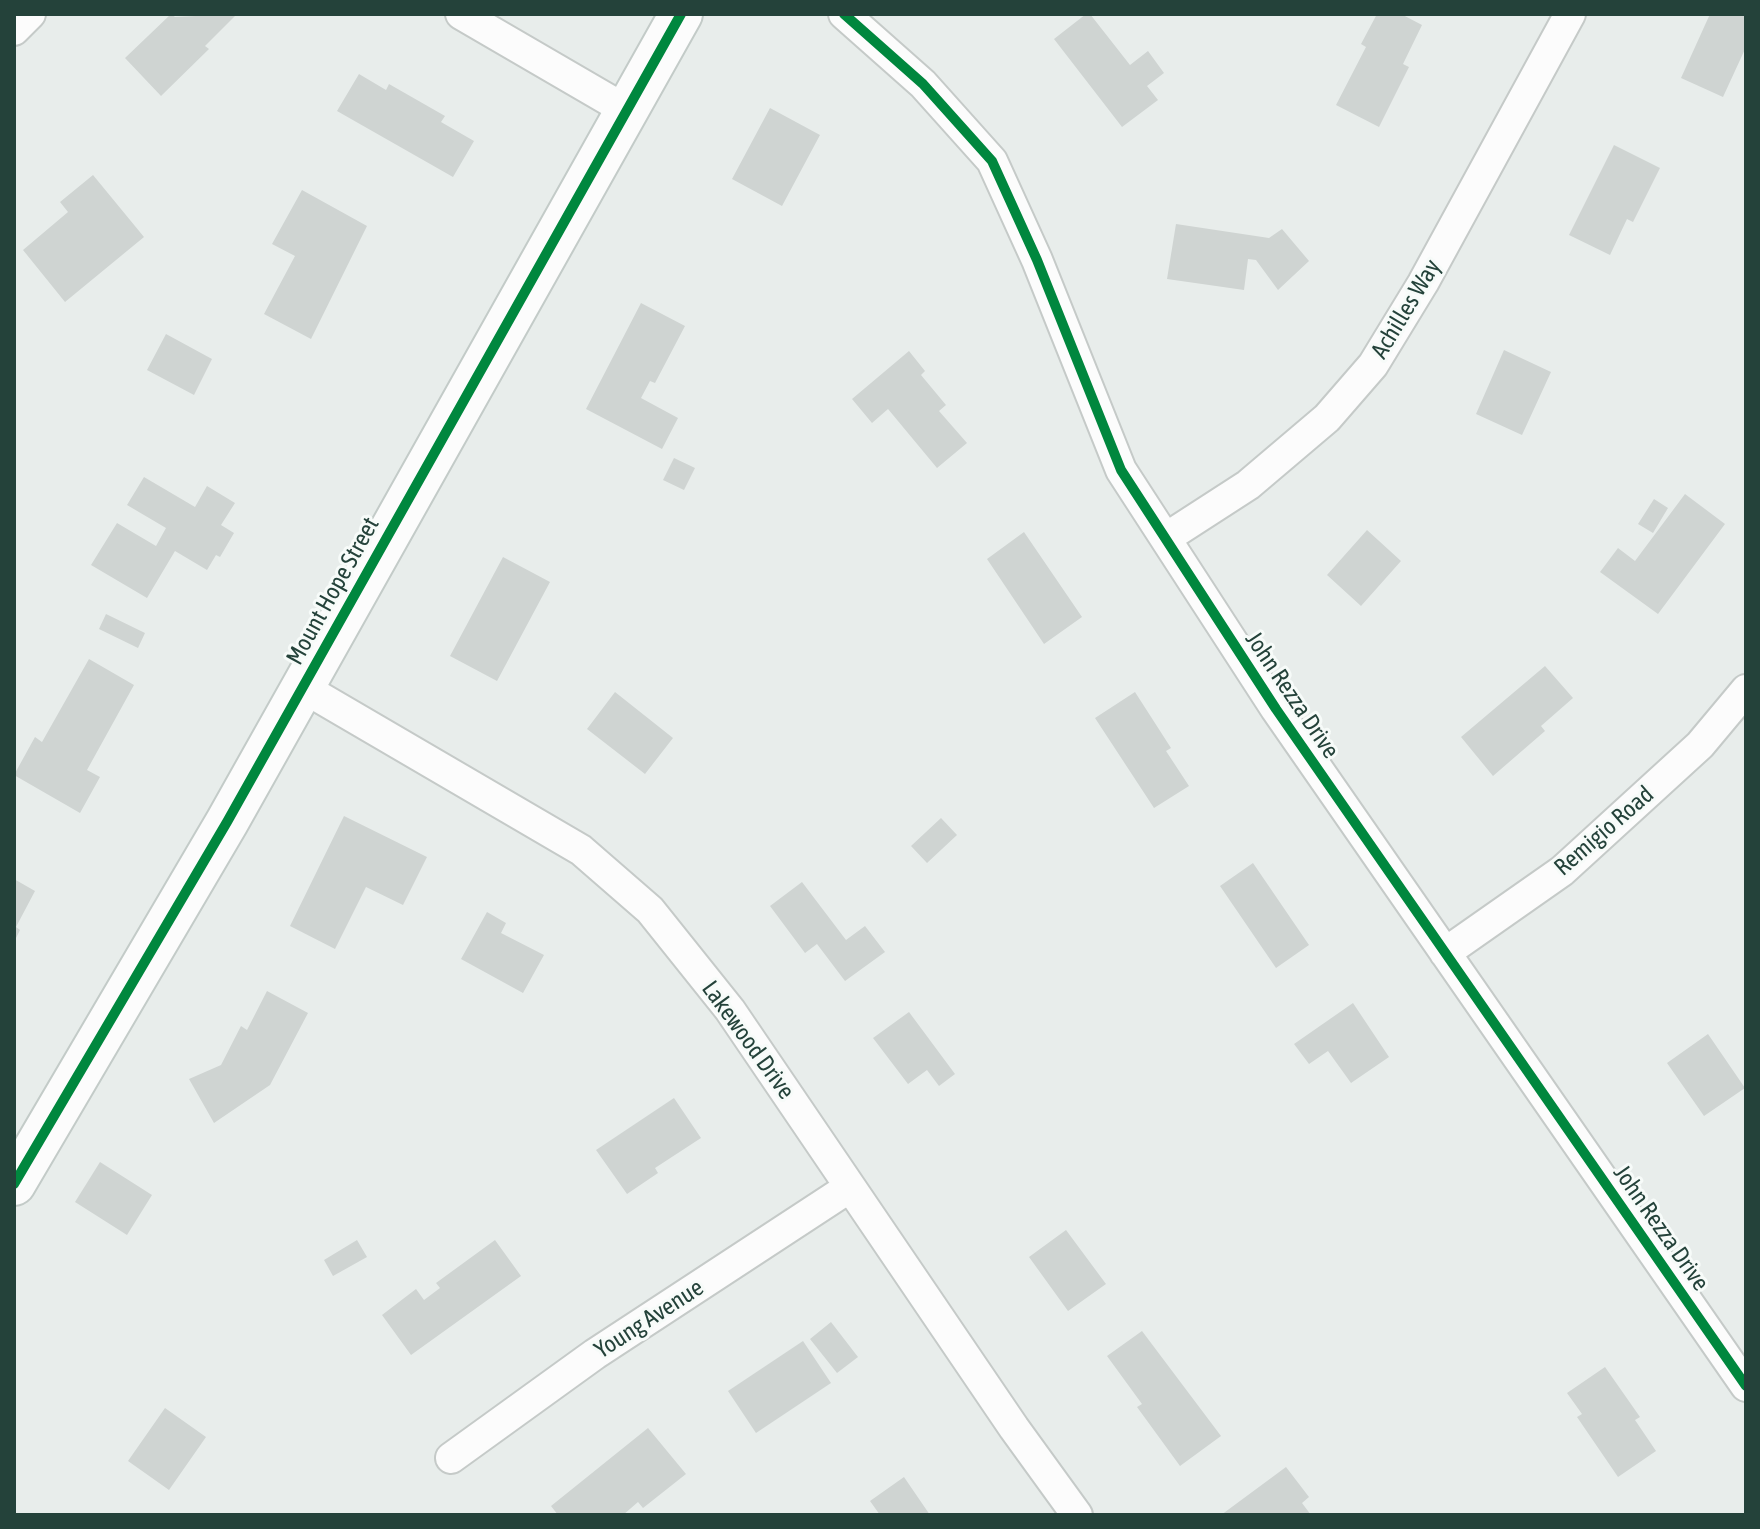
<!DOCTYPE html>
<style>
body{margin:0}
#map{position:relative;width:1760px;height:1529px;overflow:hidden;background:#e8edeb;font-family:"Asap Condensed",sans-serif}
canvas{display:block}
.frame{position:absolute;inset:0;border:16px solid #24423a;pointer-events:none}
</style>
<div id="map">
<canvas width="1760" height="1529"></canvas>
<div class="frame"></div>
</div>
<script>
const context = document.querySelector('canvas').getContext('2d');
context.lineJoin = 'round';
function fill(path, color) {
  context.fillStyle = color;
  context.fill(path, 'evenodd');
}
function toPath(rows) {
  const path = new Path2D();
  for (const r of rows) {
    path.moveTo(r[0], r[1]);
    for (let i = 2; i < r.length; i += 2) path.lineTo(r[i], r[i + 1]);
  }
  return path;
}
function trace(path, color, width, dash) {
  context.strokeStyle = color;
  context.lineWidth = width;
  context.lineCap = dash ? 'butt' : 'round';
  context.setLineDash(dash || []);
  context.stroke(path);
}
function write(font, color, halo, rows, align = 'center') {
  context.font = font + ' "Asap Condensed",sans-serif';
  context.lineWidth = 6;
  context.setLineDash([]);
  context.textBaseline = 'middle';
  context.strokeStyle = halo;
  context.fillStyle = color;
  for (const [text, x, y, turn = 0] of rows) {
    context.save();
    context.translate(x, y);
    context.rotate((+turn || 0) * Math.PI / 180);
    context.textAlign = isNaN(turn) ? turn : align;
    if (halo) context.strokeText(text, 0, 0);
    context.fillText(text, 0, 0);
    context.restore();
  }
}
fill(toPath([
 [171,14,175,17,237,14,205,46,209,49,161,96,125,58],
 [1086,14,1090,14,1130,65,1148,51,1164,73,1147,86,1158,100,1122,127,1054,39],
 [1377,14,1401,14,1422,25,1403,64,1409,67,1379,127,1336,105,1366,47,1361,44],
 [1710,14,1746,14,1746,47,1723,97,1681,78],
 [359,74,386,90,389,84,445,116,441,122,474,141,453,177,337,111],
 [770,108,820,135,782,206,732,179],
 [1614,145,1660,168,1633,222,1627,219,1610,255,1569,235],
 [93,175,144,237,65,302,23,250,68,212,60,202],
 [302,190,367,226,311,339,264,314,295,256,272,244],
 [1176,224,1269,238,1282,229,1309,261,1278,290,1256,260,1248,259,1244,290,1167,279],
 [641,303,685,326,655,383,650,381,641,398,678,418,662,449,586,409],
 [166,334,212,359,194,395,147,370],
 [1504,350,1551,372,1522,435,1476,414],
 [909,351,925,371,921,375,946,405,939,411,967,443,937,468,888,409,872,423,852,399],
 [674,458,695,468,684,490,663,480],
 [144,477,195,507,207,486,235,503,221,525,234,533,220,557,216,555,207,570,175,551,147,598,91,565,117,523,156,546,166,528,127,505],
 [1685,494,1725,524,1658,614,1600,572,1618,548,1635,561],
 [1654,499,1668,508,1653,533,1638,524],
 [1367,530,1401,561,1361,606,1327,575],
 [1024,532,1082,617,1044,644,987,559],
 [503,557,550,582,497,681,450,656],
 [106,614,145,633,138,648,99,629],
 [89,659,134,685,87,770,100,777,80,813,14,775,35,737,42,742],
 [1545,666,1573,698,1541,726,1545,731,1493,776,1461,737],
 [615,692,673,738,645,774,587,729],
 [1135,692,1171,748,1166,751,1189,786,1154,808,1095,718],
 [344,816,427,857,403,905,366,887,335,949,290,926],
 [941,818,957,835,927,863,911,846],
 [1253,863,1309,945,1276,968,1220,886],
 [14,879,35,891,16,927,20,930,14,942],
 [802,882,846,940,865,926,885,952,845,981,817,944,805,953,770,906],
 [487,912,506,923,501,933,544,955,523,993,461,959],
 [267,991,308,1013,270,1085,214,1123,189,1079,221,1065,241,1026,247,1030],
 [1353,1003,1389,1057,1351,1083,1328,1051,1309,1064,1294,1044],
 [909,1012,955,1074,939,1086,927,1070,908,1084,873,1038],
 [1708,1034,1745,1088,1704,1116,1667,1063],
 [674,1098,701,1138,655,1168,658,1173,627,1194,596,1150],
 [100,1162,152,1195,127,1235,75,1202],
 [1066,1230,1106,1284,1068,1311,1029,1257],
 [357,1240,367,1257,333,1276,324,1260],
 [495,1240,521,1276,411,1355,382,1315,416,1289,424,1300,440,1288,436,1283],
 [831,1322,858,1357,837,1373,810,1339],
 [1142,1331,1221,1436,1180,1466,1137,1407,1142,1404,1107,1356],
 [803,1341,831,1383,756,1433,728,1391],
 [1605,1367,1640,1417,1635,1420,1656,1451,1618,1477,1577,1417,1582,1414,1567,1393],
 [165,1408,206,1437,169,1490,128,1461],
 [648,1428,686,1474,643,1508,638,1502,623,1515,558,1515,551,1506],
 [1286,1467,1309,1497,1302,1503,1311,1515,1221,1515],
 [904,1477,930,1515,880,1515,870,1501]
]), '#cfd4d2');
const street = toPath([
 [461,14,626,110],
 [844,14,923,84,992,161,1037,260,1121,470,1276,709,1746,1386],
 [14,30,30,14],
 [1166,538,1248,485,1327,418,1373,365,1423,283,1570,14],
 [302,687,581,850,650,910,730,1010,1014,1428,1077,1515],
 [1445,953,1562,871,1700,745,1746,690],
 [451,1458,595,1354,850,1187]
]);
const secondary = toPath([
 [14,1184,227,822,681,14]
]);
trace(street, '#c5cac8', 34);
trace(secondary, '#c3cbc8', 46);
trace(street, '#fcfcfc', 30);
trace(secondary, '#fcfcfc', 42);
trace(toPath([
 [844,14,923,84,992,161,1037,260,1121,470,1276,709,1746,1386],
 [14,1184,227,822,681,14]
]), '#00873e', 10);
write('24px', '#24423a', '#f7fbf9', [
 ["Achilles Way",1406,309,-59],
 ["Mount Hope Street",333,591,-61],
 ["John Rezza Drive",1292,695,56],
 ["Remigio Road",1604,831,-41],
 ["Lakewood Drive",748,1040,54],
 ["John Rezza Drive",1661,1228,55],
 ["Young Avenue",649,1319,-33]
]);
</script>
